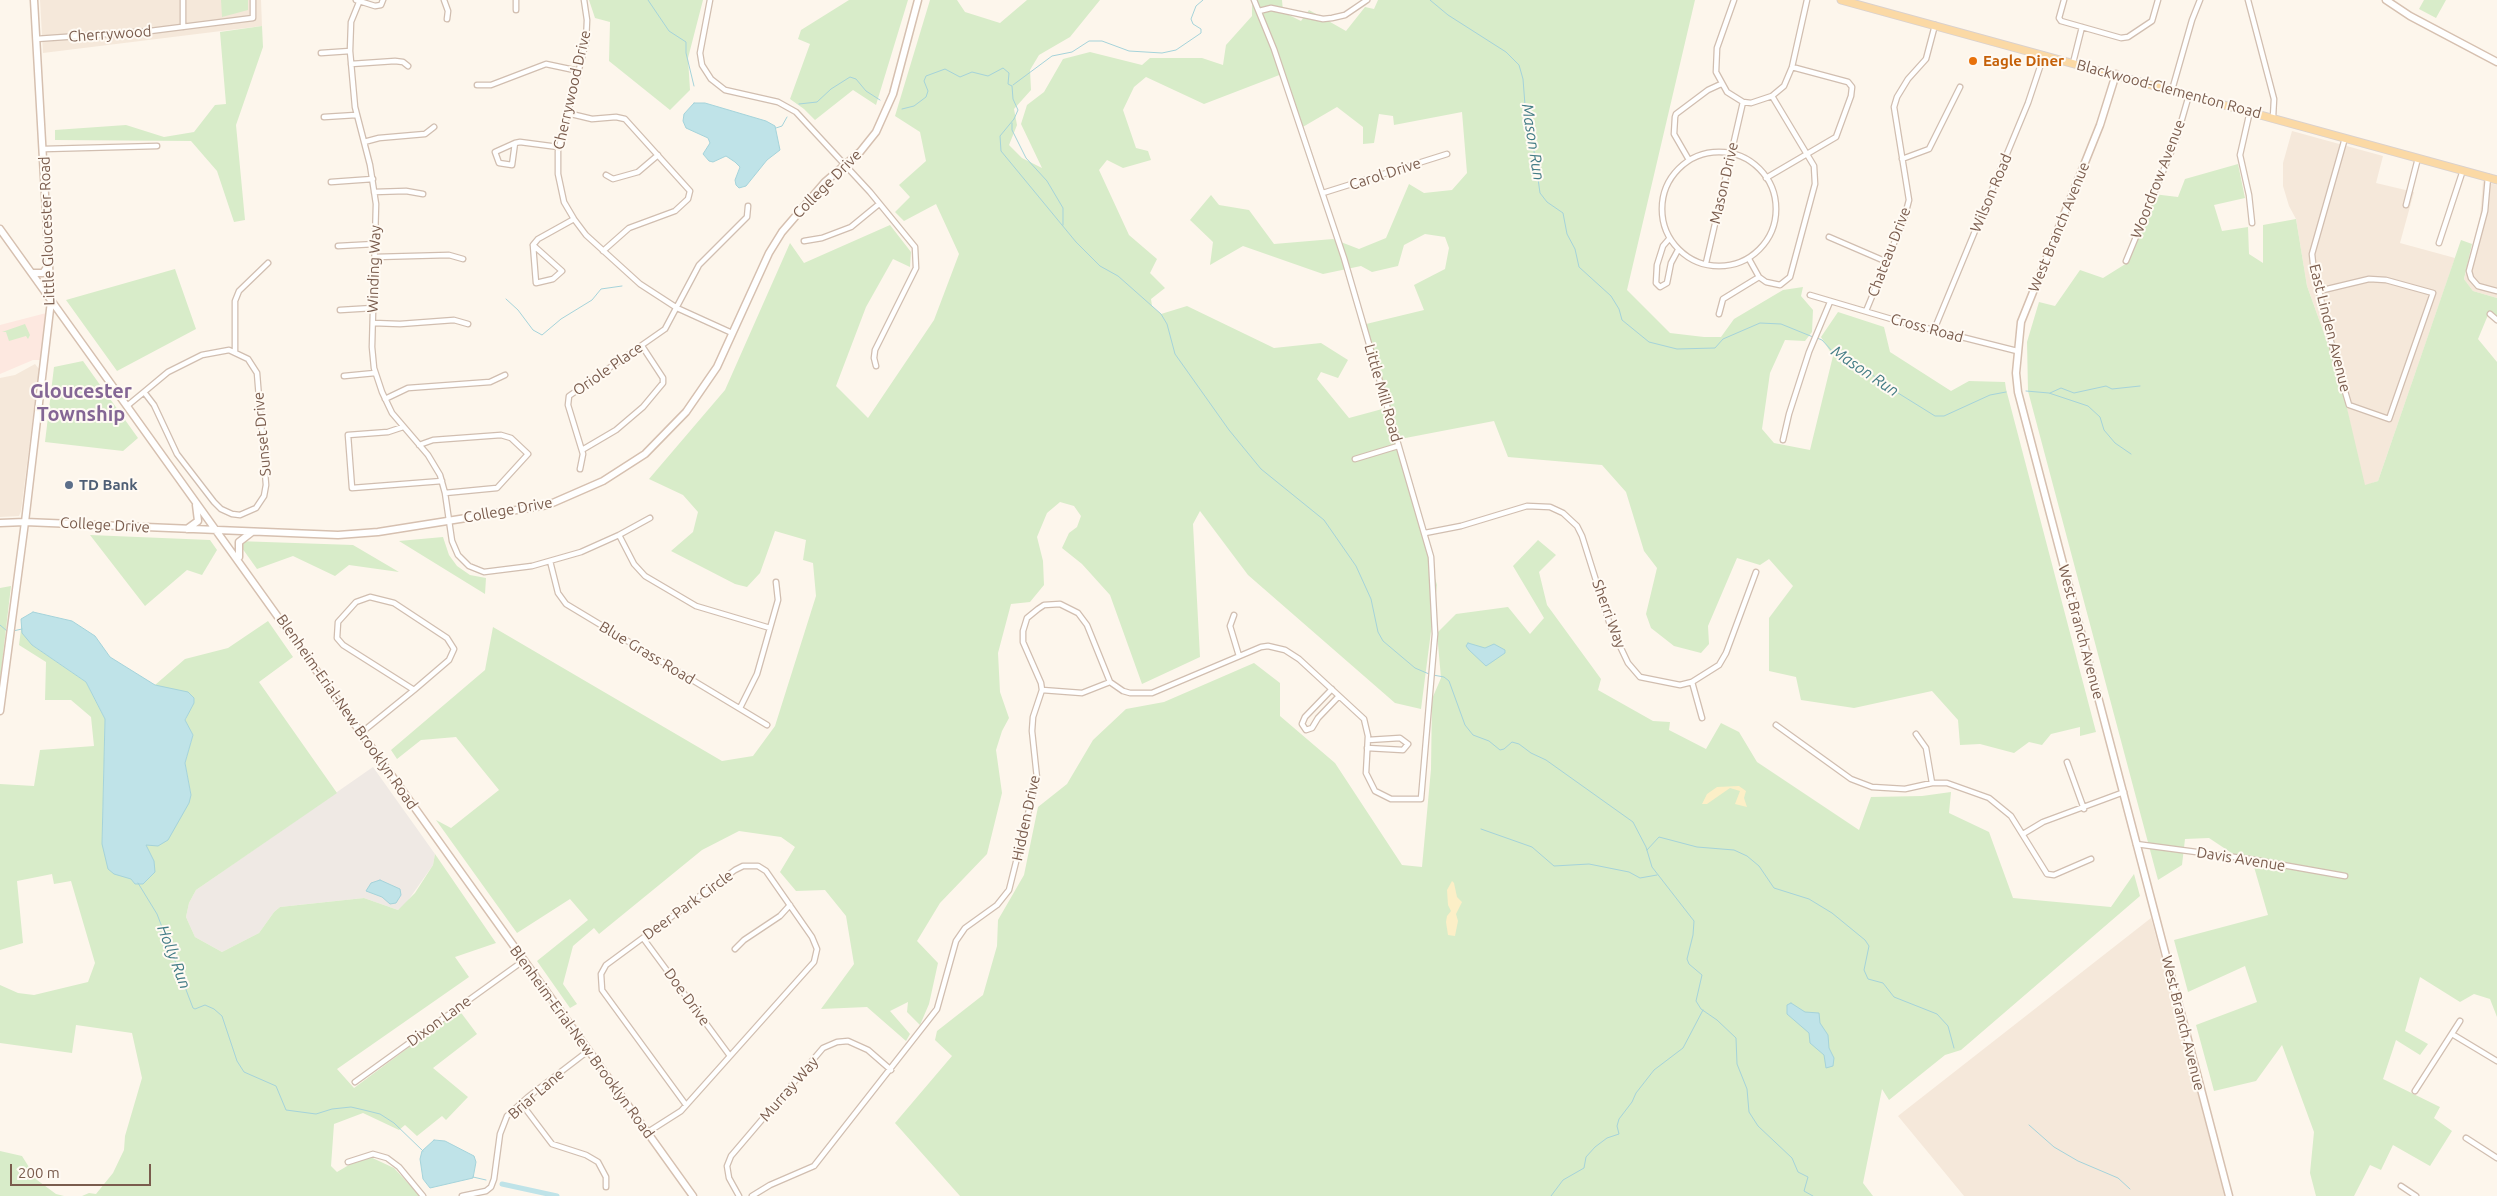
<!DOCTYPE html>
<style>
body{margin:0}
#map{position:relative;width:2497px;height:1196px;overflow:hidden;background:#fdf6ec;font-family:Ubuntu,sans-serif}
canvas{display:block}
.scale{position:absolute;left:10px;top:1164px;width:141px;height:22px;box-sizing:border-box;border:2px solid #7a5c4d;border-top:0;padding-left:6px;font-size:15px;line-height:18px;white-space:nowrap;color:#7a5c4d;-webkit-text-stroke:4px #fffaf3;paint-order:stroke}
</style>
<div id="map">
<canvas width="2497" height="1196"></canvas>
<div class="scale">200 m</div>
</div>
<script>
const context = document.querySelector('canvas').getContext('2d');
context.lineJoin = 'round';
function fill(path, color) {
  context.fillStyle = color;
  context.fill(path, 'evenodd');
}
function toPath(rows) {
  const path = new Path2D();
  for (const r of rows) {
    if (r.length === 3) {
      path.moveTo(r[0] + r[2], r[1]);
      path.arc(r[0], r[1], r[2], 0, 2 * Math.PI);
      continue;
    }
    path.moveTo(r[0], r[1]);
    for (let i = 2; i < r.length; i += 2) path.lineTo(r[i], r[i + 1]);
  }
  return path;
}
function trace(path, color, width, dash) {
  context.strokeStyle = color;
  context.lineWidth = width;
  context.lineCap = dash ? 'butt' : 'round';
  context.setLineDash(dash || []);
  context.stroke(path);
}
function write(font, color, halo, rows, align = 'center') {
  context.font = font + ' Ubuntu,sans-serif';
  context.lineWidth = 4;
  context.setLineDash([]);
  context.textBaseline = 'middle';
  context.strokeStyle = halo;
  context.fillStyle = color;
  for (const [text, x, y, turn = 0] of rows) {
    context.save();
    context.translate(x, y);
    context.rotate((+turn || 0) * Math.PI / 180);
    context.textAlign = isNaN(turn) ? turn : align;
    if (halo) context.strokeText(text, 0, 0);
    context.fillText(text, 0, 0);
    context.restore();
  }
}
fill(toPath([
 [40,0,261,0,262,26,43,53],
 [2292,131,2383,156,2376,183,2414,192,2400,243,2455,258,2378,481,2364,486,2340,378,2307,286,2296,219,2289,206,2283,186,2283,163],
 [2483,181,2497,185,2497,298,2473,291,2464,279,2480,217],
 [35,364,39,369,21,511,19,516,0,517,0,378,15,375],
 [2151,918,2225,1196,1964,1196,1898,1116]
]), '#f5e8da');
fill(toPath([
 [50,312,45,360,33,360,0,374,0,325]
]), '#fde8e0');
fill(toPath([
 [373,767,435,854,433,865,407,902,398,910,364,898,280,907,274,912,259,933,222,952,195,937,186,917,189,903,196,890]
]), '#efe9e4');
fill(toPath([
 [221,0,248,0,248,10,222,17],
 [589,0,703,0,688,58,690,90,670,110,609,61,610,22,595,18],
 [849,0,908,0,876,105,853,90,815,120,804,109,790,99,810,44,798,39,801,30],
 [930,0,957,0,965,12,1000,23,1027,0,1100,0,1070,37,1039,55,1030,70,1031,90,1014,109,1017,125,1009,145,1022,158,1042,168,1021,124,1027,105,1044,92,1063,59,1090,52,1142,65,1150,58,1202,58,1223,65,1226,45,1252,16,1252,0,1282,0,1283,12,1301,21,1309,10,1346,31,1365,7,1374,9,1378,0,1695,0,1627,290,1670,333,1704,337,1721,337,1734,319,1783,290,1803,287,1801,296,1813,310,1812,332,1805,341,1785,340,1770,373,1762,429,1774,443,1810,450,1833,356,1821,337,1838,312,1884,327,1890,352,1951,391,1969,381,2005,382,2006,389,2096,732,2080,736,2080,727,2051,734,2042,745,2029,742,2014,753,1980,744,1960,745,1958,720,1932,691,1854,708,1801,700,1796,677,1769,671,1769,618,1793,586,1769,559,1760,565,1737,558,1708,626,1709,644,1701,653,1674,646,1651,628,1646,614,1657,568,1644,551,1626,492,1602,465,1508,457,1494,421,1395,440,1437,585,1421,709,1395,703,1248,575,1200,511,1193,524,1200,657,1142,684,1110,595,1082,564,1062,548,1069,533,1077,527,1081,516,1074,506,1060,502,1047,513,1037,537,1043,561,1044,585,1030,602,1011,604,998,653,1000,692,1009,718,1002,731,996,750,1002,793,987,854,940,903,917,941,938,963,929,1004,920,1025,907,1012,908,1002,890,1011,910,1034,906,1041,867,1007,821,1009,854,964,846,916,825,890,796,891,780,872,795,847,781,837,739,831,702,850,599,934,594,928,573,946,563,984,577,1004,570,1008,537,961,588,920,570,899,517,933,436,820,451,828,499,790,456,737,421,740,397,759,391,750,485,670,493,627,722,761,753,756,775,726,816,596,813,563,803,560,806,540,775,531,760,573,747,587,735,584,671,551,693,532,698,512,683,495,649,479,725,390,790,243,804,263,890,225,911,252,910,267,893,259,866,307,836,386,868,418,934,320,959,254,936,204,904,221,895,212,910,197,899,185,926,161,920,132,895,116],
 [1282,74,1301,128,1337,107,1363,127,1363,144,1374,143,1379,114,1393,116,1394,125,1462,112,1467,173,1452,190,1424,193,1409,184,1386,238,1359,249,1333,239,1274,244,1249,210,1219,205,1211,195,1190,220,1213,242,1210,265,1243,246,1323,274,1361,266,1372,272,1398,266,1404,245,1425,234,1445,237,1449,248,1445,269,1414,285,1424,310,1362,325,1386,408,1349,418,1317,379,1321,372,1338,378,1348,360,1321,343,1274,348,1187,306,1161,314,1152,306,1151,299,1165,288,1150,273,1157,259,1129,235,1099,170,1107,160,1123,168,1151,160,1148,151,1136,148,1123,110,1134,87,1146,77,1204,104],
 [2424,0,2446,0,2436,18,2419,9],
 [262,26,263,47,236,125,245,220,234,222,217,171,191,141,55,140,55,130,126,125,164,137,194,132,215,105,226,104,220,32],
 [2238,164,2245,198,2214,205,2222,231,2248,227,2249,254,2263,263,2263,225,2296,219,2307,286,2340,378,2365,485,2378,481,2461,240,2472,244,2464,279,2473,291,2497,298,2497,321,2488,315,2478,339,2497,362,2497,1017,2490,999,2474,994,2460,1002,2420,977,2405,1031,2428,1044,2420,1055,2396,1040,2383,1079,2440,1107,2434,1118,2452,1131,2430,1166,2393,1145,2381,1170,2370,1165,2354,1196,2316,1196,2310,1173,2314,1132,2282,1045,2256,1081,2214,1091,2196,1025,2257,1002,2245,966,2188,992,2174,940,2268,915,2252,860,2236,856,2209,838,2185,839,2182,865,2158,880,2028,391,2027,342,2039,302,2055,306,2080,270,2103,278,2127,263,2153,194,2178,197,2185,179],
 [175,269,196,329,117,371,66,300],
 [25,324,30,335,28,339,26,336,9,341,6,332,2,332],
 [83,361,138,438,123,451,45,442,54,367],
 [90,535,210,540,217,550,202,575,187,570,145,606],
 [443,537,449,555,457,566,470,575,486,578,485,594,399,541],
 [1538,540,1556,555,1539,572,1547,605,1601,679,1598,690,1653,721,1670,722,1669,730,1706,749,1721,723,1739,732,1757,762,1859,830,1871,797,1922,796,1951,792,1949,813,1989,832,2013,898,2111,907,2134,874,2140,896,1961,1050,1945,1055,1889,1100,1882,1089,1863,1183,1873,1196,960,1196,895,1123,952,1056,935,1040,937,1031,983,995,997,946,998,920,1024,875,1038,807,1067,784,1093,740,1126,709,1164,702,1254,663,1280,683,1280,716,1335,763,1402,865,1422,867,1431,769,1432,699,1441,678,1437,633,1456,614,1508,607,1530,634,1544,618,1513,566],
 [237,541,353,545,399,572,349,565,335,576,293,556,257,569],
 [11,586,0,680,0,588],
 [268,621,293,657,259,682,337,793,196,890,189,903,186,917,195,937,222,952,259,933,274,912,280,907,364,898,398,910,415,893,433,865,435,854,496,943,455,957,469,977,337,1069,354,1088,459,1010,477,1034,433,1068,468,1097,446,1120,442,1116,417,1136,405,1125,399,1130,363,1113,334,1124,331,1166,337,1172,366,1155,394,1168,420,1196,82,1196,89,1193,96,1194,113,1173,124,1150,125,1136,142,1078,132,1033,76,1025,72,1053,0,1043,0,985,18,993,34,995,88,982,95,963,71,881,54,884,52,874,17,881,23,943,0,950,0,784,34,786,40,750,94,746,91,717,71,700,45,700,46,662,19,645,22,622,32,645,86,682,105,719,102,844,146,845,191,795,185,763,193,735,185,721,194,701,155,685,185,659,228,648],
 [0,1151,22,1156,37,1180,56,1194,64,1196,0,1196]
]), '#d8ecc9');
fill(toPath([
 [1739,786,1746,791,1744,798,1747,807,1735,804,1740,791,1730,788,1707,804,1702,804,1707,794,1717,787],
 [1452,881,1454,883,1457,897,1462,902,1456,914,1458,921,1455,936,1448,935,1446,922,1447,916,1451,911,1448,905,1447,890]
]), '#fcefc7');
const water = toPath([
 [694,103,705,103,766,121,775,126,780,150,767,160,746,186,739,188,736,185,735,180,740,167,735,162,726,156,713,162,709,161,703,154,710,143,708,138,686,128,683,121,684,114,694,103],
 [33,612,72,621,95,636,110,657,155,685,188,692,194,698,194,703,185,720,193,735,185,763,191,795,189,803,168,840,158,846,146,845,154,861,155,872,143,884,135,884,131,879,114,874,108,869,102,844,105,719,86,682,32,645,22,633,21,619,33,612],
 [1468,643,1485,648,1494,644,1505,650,1505,653,1486,666,1469,650,1466,646,1468,643],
 [380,880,400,889,401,895,396,903,390,904,382,897,366,891,371,883,380,880],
 [1791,1003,1805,1012,1819,1013,1820,1023,1828,1035,1829,1048,1834,1058,1833,1066,1826,1068,1824,1055,1810,1043,1809,1033,1787,1014,1787,1005,1791,1003],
 [434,1140,445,1141,474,1156,476,1162,473,1178,430,1188,423,1179,420,1159,422,1151,434,1140]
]);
fill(water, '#bfe3e8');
trace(water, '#a5d3da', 1);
trace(toPath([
 [648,0,669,31,686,42,686,53,694,86],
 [1430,0,1448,15,1506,52,1519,65,1523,79,1525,105,1533,131,1533,144,1540,193,1547,202,1563,213,1567,234,1575,249,1579,267,1611,296,1619,309,1622,320,1649,342,1677,349,1715,348,1723,339,1760,323,1781,324,1813,337],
 [1013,85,1052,56,1072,52,1089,41,1102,41,1129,51,1162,53,1176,50,1201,33,1201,29,1193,24,1191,19,1196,6,1203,0],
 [799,104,817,102,831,89,850,77,856,79,866,91,880,100],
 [902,109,914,106,926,97,928,91,924,81,926,76,945,69,960,77,972,72,988,76,1003,68,1009,73,1008,84,1012,86,1013,99,1018,110,1014,119],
 [1014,119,1000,136,1001,151,1076,242,1100,266,1118,276,1161,314,1167,324,1175,354,1229,430,1261,469,1324,520,1356,566,1371,599,1378,632,1383,641,1415,668,1429,674],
 [1012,123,1012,130,1026,158,1047,181,1063,208,1063,225],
 [776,128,782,126,787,117],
 [506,299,518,310,533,330,542,335,561,319,592,300,601,289,622,286],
 [1817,338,1822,340,1833,352,1884,382,1890,388,1935,416,1944,416,1990,395,2006,392],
 [2026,391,2049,393,2088,406,2100,417,2104,430,2115,443,2131,454],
 [2050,393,2061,388,2074,393,2106,386,2112,389,2140,386],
 [0,625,7,631],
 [13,631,22,629],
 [1433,675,1444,677,1449,681,1465,725,1473,735,1489,741,1500,750,1504,749,1512,742,1519,744,1531,753,1546,760,1633,822,1646,847,1652,867,1694,921,1693,935,1687,959,1689,964,1702,975,1696,1001,1701,1009,1717,1020,1736,1038,1737,1064,1747,1089,1749,1112,1758,1126,1792,1158,1798,1172,1808,1177,1804,1191,1813,1196],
 [1481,829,1532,847,1554,866,1589,864,1629,872,1640,878,1657,875],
 [1647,850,1659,837,1697,847,1734,850,1747,856,1759,866,1774,888,1809,899,1832,913,1865,940,1869,946,1864,970,1868,979,1883,983,1894,997,1937,1014,1948,1026,1954,1048],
 [138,883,157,914,193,1008,195,1009,205,1005,214,1009,222,1016,237,1061,244,1072,276,1086,286,1110,316,1114,332,1109,351,1107,364,1110,380,1114,394,1123,423,1151],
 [2029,1125,2054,1147,2078,1161,2118,1178,2130,1189],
 [473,1177,486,1180],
 [1551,1196,1563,1180,1584,1168,1586,1157,1595,1147,1607,1138,1619,1134,1617,1126,1619,1119,1632,1102,1636,1093,1654,1070,1683,1048,1703,1010]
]), '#a5d3da', 1);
trace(toPath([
 [502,1184,557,1196]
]), '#bfe3e8', 5);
const street = toPath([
 [183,0,183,27],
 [356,0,375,6,381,5,383,0],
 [360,0,351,22,350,51,355,107,370,165,376,204,372,347,374,368,382,392,392,413,428,455,440,475,445,493,452,541,458,555,469,566,484,572,532,566,581,552,619,535,650,518],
 [444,0,448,11,447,19],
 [584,0,587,20,586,42,558,151,558,174,564,202,574,219,586,235,640,284,677,308,732,333],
 [710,0,700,53,702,65,711,79,725,90,778,102,796,112,870,192,915,247,916,268,875,350,874,358,876,366],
 [1734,0,1717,48,1716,72,1727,92,1743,102,1751,103,1772,96,1784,86,1792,67,1807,0],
 [2064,0,2059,18,2061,21,2121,38,2128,37,2152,21,2158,0],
 [2248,0,2274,99,2273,117],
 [516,10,516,0],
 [1259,11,1271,8,1323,19,1332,18,1345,15,1367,0],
 [36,39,150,31,253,18,253,0],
 [321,53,350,51],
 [2073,63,2082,27],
 [351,64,395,61,403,62,408,66],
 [477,85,491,85,546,64,579,71],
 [2172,90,2192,20,2200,0],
 [2250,111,2240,155,2249,195,2252,223],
 [567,113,592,119,616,117,625,119,690,191,688,199,675,211,629,228,603,251],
 [324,117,356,115],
 [364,142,379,138,425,134,434,127],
 [515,143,512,165,499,163,495,152,515,143,520,142,558,147],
 [44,149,157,146],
 [1719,209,57],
 [1902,159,1929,149,1960,87],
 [1689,160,1674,134,1675,117,1676,114,1708,90,1721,84],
 [606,175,613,179,638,172,658,155],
 [2488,177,2485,211,2469,271,2471,278,2478,286,2497,291],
 [1766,178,1836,137,1851,96,1852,87,1848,82,1792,67],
 [331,182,373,179],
 [374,192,406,191,423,194],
 [1323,193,1447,154],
 [2406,205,2418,158],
 [1829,237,1887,262],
 [1669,239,1663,246,1657,265,1656,283,1660,287,1667,283,1671,263,1678,250],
 [804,241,822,238,851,227,879,204],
 [2439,243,2463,170],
 [533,245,562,271,553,279,536,283,533,245,538,239,574,219],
 [338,246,375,244],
 [375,257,449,255,463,259],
 [1749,259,1759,277,1766,282,1780,285,1790,277,1815,184,1814,166,1772,96],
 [2126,261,2176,140,2189,95],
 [1706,263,1743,102],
 [2319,291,2369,279,2386,280,2433,293,2389,419,2349,405,2334,354,2319,291,2313,263,2312,254,2345,138],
 [1810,295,1898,321,2017,351],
 [340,310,373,308],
 [1866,311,1904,219,1909,200,1894,107,1897,97,1908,79,1926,59,1935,25],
 [1719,314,1723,299,1759,277],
 [2490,314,2497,320],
 [373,323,400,324,454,320,468,324],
 [1934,330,2028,103,2044,55],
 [235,351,235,301,239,291,268,263],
 [344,376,375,373],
 [385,399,408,388,490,382,505,375],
 [127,406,144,392,168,372,202,355,229,350,248,359,257,373,266,485,264,496,256,508,240,515,232,514,221,509,214,502,177,454,154,405,144,392],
 [403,427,388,432,348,435,352,488,442,481],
 [1783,440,1789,414,1809,352,1830,302],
 [419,445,433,440,501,435,511,438,528,454,497,488,445,493],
 [582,450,616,430,643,407,663,383,663,378,642,346],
 [1355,459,1398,446],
 [580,469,583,454,568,405,569,396,665,329,699,265,747,217,748,206],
 [1425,533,1461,526,1527,506,1550,507,1563,513,1577,526,1582,536,1610,625,1628,663,1640,677,1680,685,1692,682,1719,665,1726,653,1756,572],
 [619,535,634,564,645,576,696,606,770,628],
 [550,561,558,593,566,604,767,725],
 [1234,615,1230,626,1239,656],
 [1692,682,1702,718],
 [1332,689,1305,717,1302,724,1306,730,1312,728,1318,718,1339,696],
 [1042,690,1082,693,1110,682],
 [740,708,757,674,778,600,776,582],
 [1776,725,1851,779,1872,787,1905,789,1932,783,1947,783,1989,798,2011,816,2047,874,2054,875,2091,859],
 [361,733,414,690,449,660,454,649,447,638,394,603,370,597,356,602,338,622,337,638,343,645,414,690],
 [1916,734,1926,748,1932,783],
 [1367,748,1403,750,1408,744,1400,738,1368,740],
 [2067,762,2084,809],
 [2023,834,2043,822,2124,792],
 [2136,844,2249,859,2345,876],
 [643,938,730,1056],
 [735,949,744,940,780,916,790,905],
 [2452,1034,2497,1061],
 [355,1082,523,961],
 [2415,1091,2460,1021],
 [521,1103,552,1144,586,1155,598,1162,606,1177,606,1187],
 [648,1132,681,1111,814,962,817,949,812,937,766,871,758,866,743,866,735,870,606,965,601,974,602,990,686,1105],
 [2466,1138,2497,1158],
 [348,1162,373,1154,387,1158,399,1167,423,1196],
 [2401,1186,2416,1196],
 [462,1196,486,1191,491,1187,494,1179,500,1134,507,1116,528,1097,588,1051],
 [739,1196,729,1178,727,1166,731,1156,823,1048,837,1042,848,1041,868,1050,891,1070],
 [752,1196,770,1185,814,1166,937,1009,956,941,965,928,997,905,1009,890,1037,778,1032,731,1033,717,1042,690,1041,683,1023,642,1023,631,1027,618,1038,609,1044,605,1060,604,1078,613,1087,625,1110,682,1123,691,1130,693,1152,693,1261,647,1268,646,1285,650,1299,659,1364,719,1368,736,1366,773,1375,791,1391,799,1421,799,1435,634,1431,557,1344,258,1274,49,1254,0]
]);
const secondary = toPath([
 [2386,0,2410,16,2497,62],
 [2116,74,2100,125,2021,322,2016,373,2018,392,2229,1196],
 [0,229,693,1196],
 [32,273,43,273,50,263],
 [0,523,25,522,338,535,378,532,548,505,603,481,645,454,686,412,717,367,769,253,782,232,825,182,860,152,876,132,893,94,918,0],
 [187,529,198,521,196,505],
 [239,557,239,542,252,532],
 [0,711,25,522,51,301,34,0]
]);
const primary = toPath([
 [1841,0,2497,180]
]);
trace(street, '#d1beb0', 7);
trace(secondary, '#d6c0b0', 9);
trace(primary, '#dad1cd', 9);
trace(street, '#fff', 4.5);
trace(secondary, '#fff', 6);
trace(primary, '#fbd9a5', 7);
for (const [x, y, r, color] of [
 [1973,61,5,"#e8710a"],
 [69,485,5,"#5c6f8a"]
]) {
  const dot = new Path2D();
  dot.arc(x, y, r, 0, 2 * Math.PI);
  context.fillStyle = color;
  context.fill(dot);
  trace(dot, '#fffaf3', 2);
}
write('15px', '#7a5c4d', '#fffaf3', [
 ["Cherrywood",110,34,-4],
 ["Blackwood-Clementon Road",2169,89,15],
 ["Cherrywood Drive",572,90,-77],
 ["Carol Drive",1385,174,-18],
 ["Woordrow Avenue",2158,179,-69],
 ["Mason Drive",1724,183,-77],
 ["College Drive",827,184,-45],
 ["Wilson Road",1991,193,-67],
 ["West Branch Avenue",2059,227,-68],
 ["Little Gloucester Road",47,231,-92],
 ["Chateau Drive",1889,252,-69],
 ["Winding Way",374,269,-88],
 ["Cross Road",1927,328,15],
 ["East Linden Avenue",2330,328,76],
 ["Oriole Place",608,369,-35],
 ["Little Mill Road",1383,393,74],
 ["Sunset Drive",262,434,-95],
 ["College Drive",508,510,-10],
 ["College Drive",105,525,3],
 ["Sherri Way",1609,614,70],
 ["West Branch Avenue",2081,632,75],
 ["Blue Grass Road",647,653,31],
 ["Blenheim-Erial-New Brooklyn Road",347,712,55],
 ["Hidden Drive",1026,818,-78],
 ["Davis Avenue",2241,859,9],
 ["Deer Park Circle",688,905,-36],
 ["Doe Drive",687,997,54],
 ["Dixon Lane",439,1021,-36],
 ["West Branch Avenue",2183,1023,76],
 ["Blenheim-Erial-New Brooklyn Road",582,1042,54],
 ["Murray Way",789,1089,-49],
 ["Briar Lane",536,1094,-41]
]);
write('bold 15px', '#c56008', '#fffaf3', [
 ["Eagle Diner",1983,61]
], 'left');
write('bold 15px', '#4e5e75', '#fffaf3', [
 ["TD Bank",79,485]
], 'left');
write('italic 16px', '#437c86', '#fffaf3', [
 ["Mason Run",1533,142,81],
 ["Mason Run",1865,371,34],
 ["Holly Run",174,957,69]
]);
write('bold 20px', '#846695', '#fffaf3', [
 ["Gloucester",81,391],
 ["Township",81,414]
]);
</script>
